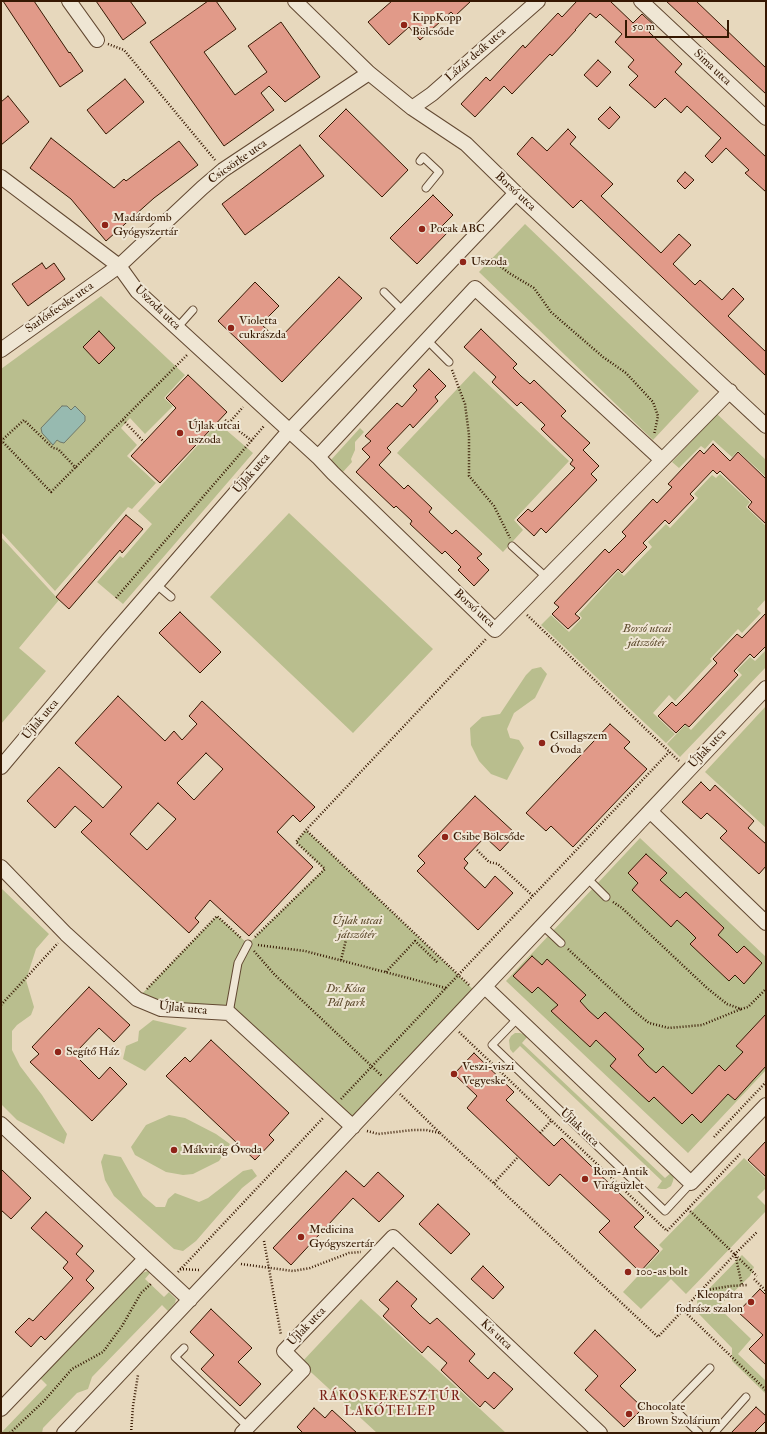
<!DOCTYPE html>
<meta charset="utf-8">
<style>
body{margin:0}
#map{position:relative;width:767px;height:1434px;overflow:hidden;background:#e7d8bd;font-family:"IM FELL Double Pica",serif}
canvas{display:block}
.frame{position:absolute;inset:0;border:2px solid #361802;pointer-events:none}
.scale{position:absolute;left:625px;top:20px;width:104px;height:18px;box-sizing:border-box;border:2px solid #361802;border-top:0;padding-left:5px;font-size:12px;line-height:14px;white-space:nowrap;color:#361802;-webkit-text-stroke:3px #efe6d4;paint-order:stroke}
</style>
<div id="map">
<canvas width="767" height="1434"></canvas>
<div class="frame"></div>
<div class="scale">50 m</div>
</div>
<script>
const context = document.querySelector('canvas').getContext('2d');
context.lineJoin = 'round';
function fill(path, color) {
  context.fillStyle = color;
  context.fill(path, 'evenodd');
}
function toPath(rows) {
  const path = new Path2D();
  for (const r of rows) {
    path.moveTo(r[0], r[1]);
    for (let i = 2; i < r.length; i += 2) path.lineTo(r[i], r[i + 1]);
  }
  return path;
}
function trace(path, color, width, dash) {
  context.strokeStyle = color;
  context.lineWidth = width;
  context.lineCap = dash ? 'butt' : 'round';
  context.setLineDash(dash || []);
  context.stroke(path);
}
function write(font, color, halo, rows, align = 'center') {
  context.font = font + ' "IM FELL Double Pica",serif';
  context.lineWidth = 4;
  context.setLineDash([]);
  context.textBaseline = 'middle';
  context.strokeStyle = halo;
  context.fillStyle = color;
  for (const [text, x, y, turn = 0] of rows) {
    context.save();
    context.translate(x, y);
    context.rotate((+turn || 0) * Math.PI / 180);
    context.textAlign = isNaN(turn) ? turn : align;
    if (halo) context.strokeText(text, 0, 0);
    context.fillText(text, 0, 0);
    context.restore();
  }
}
fill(toPath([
 [525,224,699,391,653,440,479,272],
 [101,296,185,375,164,398,173,406,145,434,130,418,121,428,137,445,127,456,156,483,132,509,128,507,55,591,1,532,1,369],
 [474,371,569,461,514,520,523,530,503,552,397,453],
 [717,414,766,460,766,477,738,451,732,457,713,440,705,449,701,446,679,468,672,462],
 [218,423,253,453,123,604,97,582,120,556,123,558,152,524,138,511],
 [360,428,364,432,355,442,355,450,351,459,352,462,342,473,330,461],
 [720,474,750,502,746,507,766,526,766,599,757,609,761,613,742,633,738,629,710,659,712,661,675,701,669,695,653,713,675,734,666,743,541,625,551,615,569,632,582,618,579,614,618,571,624,576,652,547,648,542,666,524,670,528,698,498,694,494,712,475,716,478],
 [289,513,433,649,353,733,210,597],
 [1,537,59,600,19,648,46,671,1,724],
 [766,650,766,667,680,757,667,744,685,725,691,730,742,675,737,670,750,657,755,661],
 [541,667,547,674,535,698,514,713,507,729,510,738,519,740,524,748,507,780,491,774,479,761,471,745,470,728,482,717,500,714,526,675,532,669],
 [766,706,766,828,705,772],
 [306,830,478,994,353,1127,229,1013,137,999,217,916,248,944,324,869,296,842],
 [640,838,766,957,766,1070,688,1153,506,981],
 [1,888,49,934,36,949,26,980,34,1007,31,1015,17,1025,12,1031,12,1050,20,1066,42,1095,67,1134,64,1144,17,1120,1,1104],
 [153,1020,187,1028,145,1071,123,1059,126,1046,138,1041,139,1031],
 [515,1033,520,1033,528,1036,522,1043,665,1178,672,1172,674,1176,673,1181,671,1186,666,1189,661,1189,657,1188,662,1181,520,1046,513,1053,510,1049,509,1040,511,1036],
 [169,1115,185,1118,216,1134,230,1144,219,1161,193,1174,183,1175,166,1172,135,1155,131,1147,146,1125],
 [104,1154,121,1157,143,1196,156,1207,165,1207,168,1199,175,1193,199,1202,208,1198,243,1171,252,1169,257,1176,242,1188,196,1241,183,1251,174,1249,114,1196,105,1180,101,1162],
 [744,1158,766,1179,766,1188,757,1197,766,1206,766,1211,686,1294,671,1279,641,1309,623,1292,663,1249,659,1245],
 [742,1255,754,1267,750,1276,718,1307,751,1339,738,1354,766,1381,766,1394,732,1361,732,1348,698,1313,697,1301],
 [148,1271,150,1273,145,1279,164,1297,169,1292,176,1299,175,1303,168,1311,162,1305,92,1377,88,1389,77,1393,43,1428,42,1433,1,1433,47,1385,38,1376,136,1275],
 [361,1299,506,1433,377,1433,301,1363]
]), '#b9be8e');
const water = toPath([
 [62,406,67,406,71,410,75,406,85,416,85,421,64,443,60,442,57,440,53,445,42,433,41,428,62,406]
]);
fill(water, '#97bab0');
trace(water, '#70796a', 1);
const building = toPath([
 [3,1,34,1,69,53,70,52,83,71,60,87,3,1],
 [96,1,130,1,146,23,123,40,96,1],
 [208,1,216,1,236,29,204,52,235,95,267,72,248,46,281,22,320,77,285,102,269,86,261,93,274,110,224,146,150,42,208,1],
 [392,1,471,1,455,16,451,12,420,40,409,27,389,45,368,22,392,1],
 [577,1,610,1,633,23,642,14,655,26,649,32,682,64,675,72,766,157,766,192,745,173,749,170,726,148,712,163,705,156,721,138,687,106,681,113,665,98,655,108,629,85,638,76,628,67,634,60,615,42,622,34,600,14,596,18,590,13,575,30,576,30,552,56,550,54,512,94,504,86,475,117,461,104,486,77,490,81,523,45,525,48,558,13,562,17,577,1],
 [666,1,696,1,766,68,766,94,666,1],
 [598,60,611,72,597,87,584,75,598,60],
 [125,79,144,102,106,134,87,110,125,79],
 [8,96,29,122,1,145,1,102,8,96],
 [610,107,620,117,609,129,598,119,610,107],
 [346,109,408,170,382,197,319,136,346,109],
 [568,129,576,137,570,144,613,184,601,196,661,253,679,234,691,245,673,264,695,285,700,280,722,300,733,288,744,299,728,316,766,352,766,376,581,200,573,208,517,154,532,137,547,151,568,129],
 [51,138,114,188,124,179,126,181,179,141,198,165,154,198,106,241,71,199,30,168,51,138],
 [300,145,324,176,245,235,222,204,300,145],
 [685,172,694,180,685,189,677,181,685,172],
 [433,195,453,215,442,226,448,232,417,264,390,238,433,195],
 [42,263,46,269,54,263,65,279,28,306,12,284,42,263],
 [339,277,362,298,282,382,218,321,255,282,279,306,261,324,278,340,339,277],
 [481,329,517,364,513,368,521,376,530,384,534,380,566,411,561,416,590,443,583,450,599,466,591,474,597,480,546,533,541,528,534,536,517,520,528,509,532,512,575,468,570,464,573,460,541,429,545,425,521,402,517,406,492,382,496,377,464,347,481,329],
 [99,331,115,348,99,364,83,347,99,331],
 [429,369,446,386,435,397,438,401,413,428,410,424,387,448,391,452,379,465,404,489,408,485,432,508,429,512,452,534,456,530,482,554,477,558,489,570,474,586,458,570,461,567,445,551,442,554,410,524,412,521,396,506,394,508,356,472,370,457,362,449,371,441,365,436,397,403,402,407,417,390,413,386,429,369],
 [188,375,227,412,160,483,131,456,176,408,166,398,188,375],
 [713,444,730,461,738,452,766,479,766,524,748,507,752,502,720,471,717,474,713,470,690,494,694,498,669,524,665,520,643,543,647,547,634,560,622,573,618,569,575,614,580,618,568,629,552,614,559,607,554,603,605,549,609,553,626,536,622,532,653,499,657,503,672,487,668,484,700,450,704,454,713,444],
 [126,515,143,529,122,553,120,550,69,609,56,597,126,515],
 [180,612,221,652,200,673,159,633,180,612],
 [766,613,766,646,754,658,750,654,734,671,738,675,689,727,685,724,676,733,658,716,672,702,676,706,686,696,717,663,713,659,737,634,742,638,766,613],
 [118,696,165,741,174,731,182,740,197,724,189,716,202,701,315,807,300,822,293,815,277,832,313,867,249,936,210,900,195,918,199,922,189,933,81,832,92,821,75,806,55,828,27,801,59,767,103,808,122,787,75,743,118,696],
 [206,753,223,769,194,800,177,783,206,753],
 [158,803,176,819,147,850,130,834,158,803],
 [610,724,630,742,624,748,647,769,573,847,551,826,546,831,526,813,610,724],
 [701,782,710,791,715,785,754,821,748,828,766,844,766,866,759,874,720,838,727,831,716,821,707,813,701,819,682,802,701,782],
 [475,796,516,834,500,851,485,837,464,859,468,863,464,868,485,888,495,876,513,893,478,930,417,871,425,863,418,856,475,796],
 [646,854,667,873,660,880,680,898,686,892,724,928,718,935,728,944,737,953,744,946,762,963,744,984,735,975,729,981,690,944,696,938,688,930,677,920,671,927,632,890,638,883,628,873,646,854],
 [532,956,542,965,547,959,586,995,580,1001,588,1010,598,1019,605,1012,644,1049,638,1055,647,1065,656,1073,663,1066,692,1094,719,1065,725,1071,743,1052,736,1046,766,1014,766,1066,735,1100,728,1094,701,1123,692,1114,682,1124,654,1097,649,1102,610,1066,616,1059,596,1040,590,1047,551,1011,558,1005,538,987,532,993,513,976,532,956],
 [89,987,130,1025,114,1042,99,1028,78,1050,82,1054,78,1058,99,1079,110,1067,127,1084,92,1121,30,1062,39,1054,32,1047,89,987],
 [211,1040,289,1113,269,1135,274,1140,255,1160,166,1076,185,1057,190,1062,211,1040],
 [474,1053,514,1092,506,1100,554,1146,562,1138,644,1217,634,1227,659,1251,640,1272,599,1232,610,1221,560,1174,549,1186,467,1108,477,1096,454,1074,474,1053],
 [766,1141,766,1177,748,1160,766,1141],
 [1,1169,31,1198,11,1219,1,1210,1,1169],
 [346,1171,364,1187,378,1172,404,1196,379,1222,353,1198,291,1265,273,1248,346,1171],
 [438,1204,470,1234,451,1254,419,1224,438,1204],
 [46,1212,83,1246,76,1254,94,1271,86,1280,94,1288,45,1340,41,1336,31,1347,15,1332,29,1318,33,1321,73,1278,63,1268,68,1262,31,1228,46,1212],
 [483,1266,504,1287,493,1299,471,1279,483,1266],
 [397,1281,417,1299,411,1306,420,1315,430,1324,437,1318,475,1354,469,1361,488,1379,494,1372,513,1389,494,1409,485,1401,480,1407,441,1370,447,1363,438,1355,428,1346,422,1353,383,1316,389,1309,379,1300,397,1281],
 [760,1289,766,1295,766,1365,749,1349,763,1335,738,1312,760,1289],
 [211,1309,252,1348,238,1362,261,1384,240,1406,201,1369,214,1355,190,1332,211,1309],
 [595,1330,636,1370,620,1386,643,1408,624,1427,585,1390,598,1376,574,1353,595,1330],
 [756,1407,766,1416,766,1421,754,1433,731,1433,756,1407],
 [314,1408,325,1418,332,1410,357,1433,303,1433,297,1427,314,1408]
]);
fill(building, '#e19a89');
trace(building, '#361802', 1);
const service = toPath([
 [420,161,423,157,439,172,426,188],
 [384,292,403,311],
 [177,328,193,310],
 [427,340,449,362],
 [512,546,546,577],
 [157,585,171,597],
 [587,878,606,897],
 [543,926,561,943],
 [229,1013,238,963,248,944],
 [517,1019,492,1045,665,1211,691,1183],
 [184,1348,175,1357,248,1427],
 [699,1433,672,1407,710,1368],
 [714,1433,746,1397]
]);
const minor = toPath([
 [69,1,97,40],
 [295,1,369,73,412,108,466,144,516,193,766,426],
 [641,1,766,118],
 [412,108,432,94,538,1],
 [1,177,119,266,137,291,318,457,333,473,495,630,730,391],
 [1,350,119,266,202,188,223,170,369,73],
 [318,457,475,288,662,460],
 [1,767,108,640,289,431,516,193],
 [650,811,766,923],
 [1,867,66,934,137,999,161,1009,229,1013,353,1127],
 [485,987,691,1183,766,1105],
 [1,1124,190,1300],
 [1,1409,145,1259],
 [64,1433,766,688],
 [242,1433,303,1370,284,1351,393,1237,600,1433]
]);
trace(service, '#624831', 9);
trace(minor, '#624831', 16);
trace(toPath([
 [108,44,124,50,215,160],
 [491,259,509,273,534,288,551,312,603,357,626,373,653,402,658,416,654,435],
 [452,370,465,404,469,435,469,476,494,506,510,538],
 [123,420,144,442],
 [225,420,252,441],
 [229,423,243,407],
 [1,440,51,492,187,355],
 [1,441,24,420,53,448,58,449,76,468],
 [116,598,264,426],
 [527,615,679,761],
 [477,850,489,862,498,864,533,896],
 [613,902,622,908,707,988,727,1004,741,1009,748,1007,766,989],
 [255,937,325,869,296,842,306,830],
 [258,945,305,951,446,988],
 [568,949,634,1011,649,1023,669,1028,702,1025,741,1009],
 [254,951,274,974,382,1076],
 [341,960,347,936],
 [386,972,415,941,438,963],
 [469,985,306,830,486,639],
 [147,989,217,916,241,938],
 [1,1005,58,943],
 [459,1032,667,1231,741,1153],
 [341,1099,669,752],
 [367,1131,378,1134,413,1130,426,1130,440,1133,400,1094],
 [440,1133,658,1337,735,1254,757,1232],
 [540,1133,552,1120],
 [714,1137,766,1082],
 [494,1183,518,1157],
 [688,1209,757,1276],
 [264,1241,281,1335],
 [735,1254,742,1285],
 [241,1264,293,1271,310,1268,349,1253,361,1252],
 [180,1269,199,1270],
 [178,1272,324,1117],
 [754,1279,766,1291],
 [701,1291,730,1286,748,1285],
 [683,1310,766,1390],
 [10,1433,44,1401,72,1369,103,1352,122,1326,141,1293,152,1283],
 [131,1433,133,1406,138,1375]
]), '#361802', 2.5, [1, 2]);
trace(service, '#efe6d4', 7);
trace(minor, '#efe6d4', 14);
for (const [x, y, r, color] of [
 [404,25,4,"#8f2418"],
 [105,225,4,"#8f2418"],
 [422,229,4,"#8f2418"],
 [463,262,4,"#8f2418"],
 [231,328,4,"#8f2418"],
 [180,433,4,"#8f2418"],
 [542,743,4,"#8f2418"],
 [445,837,4,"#8f2418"],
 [58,1052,4,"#8f2418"],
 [454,1074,4,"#8f2418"],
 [174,1150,4,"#8f2418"],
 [585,1179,4,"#8f2418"],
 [301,1237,4,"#8f2418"],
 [628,1272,4,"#8f2418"],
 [751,1302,4,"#8f2418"],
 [629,1414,4,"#8f2418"]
]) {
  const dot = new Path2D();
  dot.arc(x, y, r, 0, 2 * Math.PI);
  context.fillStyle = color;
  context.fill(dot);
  trace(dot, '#efe6d4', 1.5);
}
write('12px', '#361802', '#efe6d4', [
 ["KippKopp",412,18],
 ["Bölcsőde",412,32],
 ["Madárdomb",113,218],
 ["Gyógyszertár",113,232],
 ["Pocak ABC",430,229],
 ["Uszoda",471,262],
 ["Violetta",239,321],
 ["cukrászda",239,335],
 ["Újlak utcai",188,426],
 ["uszoda",188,440],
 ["Csillagszem",550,736],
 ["Óvoda",550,750],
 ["Csibe Bölcsőde",453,837],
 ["Segítő Ház",66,1052],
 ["Veszi-viszi",462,1067],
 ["Vegyeske",462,1081],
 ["Mákvirág Óvoda",182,1150],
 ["Rom-Antik",593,1172],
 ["Virágüzlet",593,1186],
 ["Medicina",309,1230],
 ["Gyógyszertár",309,1244],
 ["100-as bolt",636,1272],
 ["Kleopátra",743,1295,"right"],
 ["fodrász szalon",743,1309,"right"],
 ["Chocolate",637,1407],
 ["Brown Szolárium",637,1421]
], 'left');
write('12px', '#361802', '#efe6d4', [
 ["Lázár deák utca",476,55,-41],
 ["Sima utca",712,68,43],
 ["Csicsörke utca",238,162,-35],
 ["Borsó utca",515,192,43],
 ["Sarlósfecske utca",60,308,-35],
 ["Uszoda utca",157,308,44],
 ["Újlak utca",252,474,-49],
 ["Borsó utca",474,609,42],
 ["Újlak utca",41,720,-50],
 ["Újlak utca",708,749,-47],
 ["Újlak utca",183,1009,6],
 ["Újlak utca",579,1128,44],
 ["Újlak utca",307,1327,-46],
 ["Kis utca",496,1335,43]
]);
write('italic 12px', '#5d4a2c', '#efe6d4', [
 ["Borsó utcai",647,629],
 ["játszótér",647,643],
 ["Újlak utcai",357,921],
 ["játszótér",357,935],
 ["Dr. Kósa",346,989],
 ["Pál park",346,1003]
]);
context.letterSpacing = '1px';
write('13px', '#7a1f14', '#efe6d4', [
 ["RÁKOSKERESZTÚR",390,1397],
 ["LAKÓTELEP",390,1412]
]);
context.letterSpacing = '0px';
</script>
